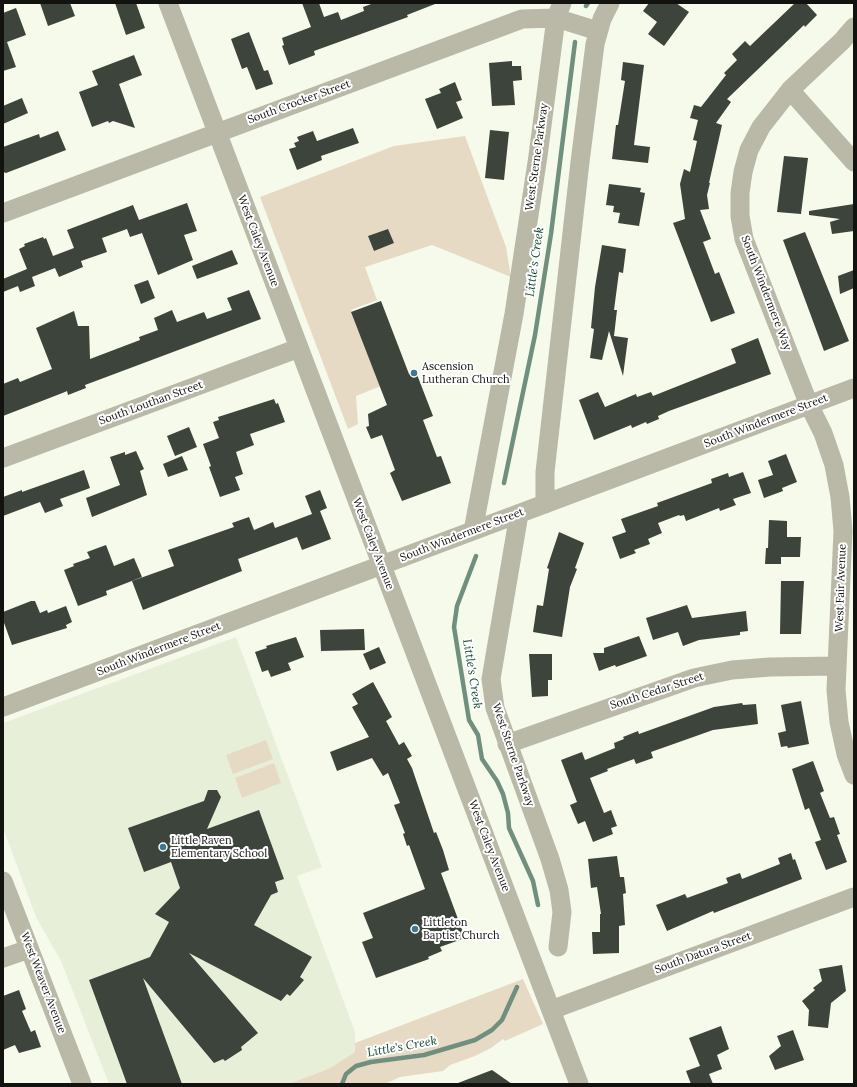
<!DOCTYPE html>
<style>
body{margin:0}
#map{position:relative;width:857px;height:1087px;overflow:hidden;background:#f5faeb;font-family:Lora,serif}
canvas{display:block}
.frame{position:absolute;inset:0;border:4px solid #12130e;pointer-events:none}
</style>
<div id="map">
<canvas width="857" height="1087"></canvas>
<div class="frame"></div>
</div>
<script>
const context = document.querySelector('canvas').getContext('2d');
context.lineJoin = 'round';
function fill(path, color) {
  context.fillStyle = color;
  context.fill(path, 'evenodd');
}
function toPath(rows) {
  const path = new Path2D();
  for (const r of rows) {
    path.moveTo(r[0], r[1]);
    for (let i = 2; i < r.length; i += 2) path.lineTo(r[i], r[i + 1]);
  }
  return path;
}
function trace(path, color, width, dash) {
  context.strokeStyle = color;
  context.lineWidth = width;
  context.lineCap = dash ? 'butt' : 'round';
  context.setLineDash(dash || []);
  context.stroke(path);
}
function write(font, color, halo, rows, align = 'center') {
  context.font = font + ' Lora,serif';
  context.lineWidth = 4;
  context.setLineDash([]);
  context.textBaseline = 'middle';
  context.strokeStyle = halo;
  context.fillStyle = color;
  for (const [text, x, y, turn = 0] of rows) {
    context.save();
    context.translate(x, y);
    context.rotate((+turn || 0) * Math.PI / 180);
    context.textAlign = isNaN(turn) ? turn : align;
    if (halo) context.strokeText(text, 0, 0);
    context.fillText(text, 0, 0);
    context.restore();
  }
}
fill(toPath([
 [236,637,322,867,297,876,355,1032,355,1052,328,1069,288,1084,109,1084,61,961,36,917,3,828,3,723]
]), '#e7efd9');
fill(toPath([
 [465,136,506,247,511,277,432,245,365,267,377,300,351,310,381,386,356,396,358,424,348,429,260,197,394,146],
 [266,740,273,759,233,774,226,755],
 [274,763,281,783,242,798,235,778],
 [523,979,543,1024,505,1041,503,1039,491,1048,475,1056,450,1065,443,1071,400,1077,385,1084,288,1084,328,1069,355,1052,355,1043]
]), '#e7dac4');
trace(toPath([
 [586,6,588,3],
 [504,483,535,335,551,234,575,42],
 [476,556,457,606,454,627,469,720,478,735,482,759,497,781,503,794,508,813,509,828,533,881,538,905],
 [342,1084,346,1074,356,1066,371,1062,424,1055,475,1040,492,1030,502,1020,517,987]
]), '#708f7e', 4.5);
fill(toPath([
 [40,3,70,3,75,16,48,26],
 [115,3,136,3,145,28,126,35],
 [302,3,319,3,324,17,338,12,341,20,364,11,363,7,374,3,435,4,407,15,408,17,314,51,315,55,289,65,282,46,284,45,282,38,311,27],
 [649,3,676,3,689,12,664,46,648,34,657,22,643,11],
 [795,3,806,3,817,15,805,27,804,25,727,99,731,102,716,123,722,125,709,183,710,183,707,195,709,209,700,210,711,239,703,242,715,274,719,272,735,313,711,322,673,223,685,219,680,184,684,169,690,172,697,141,693,140,698,120,690,118,694,105,701,107,726,75,724,73,737,60,732,54,745,41,750,46],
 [16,8,26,35,7,42,16,67,3,71,3,13],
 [249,32,264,71,268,70,273,84,256,90,247,67,242,69,231,39],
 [134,55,142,75,119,84,135,128,113,121,109,123,108,121,92,127,79,92,98,85,92,71],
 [512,61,512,66,521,66,522,80,513,81,515,105,492,106,489,63],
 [623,62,644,65,634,145,650,147,648,163,612,159,616,125,618,125,625,81,621,80],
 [455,82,462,100,456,102,463,118,437,129,425,99,441,93,439,89],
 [22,98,28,113,3,124,3,106],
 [353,128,359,143,321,156,322,160,297,170,289,149,296,147,294,143,299,141,297,137,313,131,317,141],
 [490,130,509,132,504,180,485,178],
 [58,131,66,150,6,173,3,172,3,147,39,134,40,138],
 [784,156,808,158,801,214,777,212],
 [609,184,641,188,640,192,645,193,639,226,618,223,620,213,613,212,614,206,606,205],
 [187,203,197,231,184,235,193,260,158,275,142,233,130,237,127,229,102,238,107,252,81,261,83,267,59,277,55,268,32,277,35,286,20,292,18,286,3,292,3,279,27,269,19,249,25,246,24,244,43,237,44,239,46,238,53,256,74,248,67,230,133,205,139,220],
 [854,204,854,231,832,234,830,222,840,219,809,215,809,211],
 [388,229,394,243,374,251,368,236],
 [805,232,849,341,824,351,783,240],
 [602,245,626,249,623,273,619,272,614,310,617,310,614,336,628,338,623,376,609,331,602,360,590,358,594,329,591,328,595,287],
 [232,250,238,264,197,279,192,266],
 [854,270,854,288,840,294,838,276],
 [148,280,155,298,141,304,134,285],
 [249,290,261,319,85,385,86,388,68,395,67,391,65,392,3,416,3,384,18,378,20,382,52,369,36,328,74,311,78,326,89,326,90,359,140,340,139,337,158,330,154,318,172,310,177,322,204,312,207,319,232,310,227,298],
 [381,301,409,374,416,372,433,416,423,420,437,457,441,456,451,483,402,501,390,473,395,470,382,435,371,439,366,427,369,426,368,414,387,405,351,312],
 [758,338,771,374,669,411,658,416,659,419,647,424,646,422,632,428,631,425,594,440,579,400,598,392,605,407,636,394,637,397,651,392,653,396,736,363,731,349],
 [274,399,276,404,278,403,285,422,250,434,254,445,236,452,243,474,235,477,240,490,220,497,209,467,211,466,203,444,219,438,213,422,219,420,218,417],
 [189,427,197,447,175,456,167,436],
 [136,451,144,469,140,471,147,495,92,517,86,498,120,485,110,457,125,452,125,455],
 [786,454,797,482,782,488,783,491,764,498,758,480,773,475,768,461],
 [182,456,188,470,168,477,163,464],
 [84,470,90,488,60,499,63,506,45,513,40,502,3,516,3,497,22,490,22,492],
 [743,472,751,493,733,499,736,505,720,511,719,508,686,521,684,515,680,516,679,515,658,523,662,533,648,539,650,544,634,550,636,553,620,559,612,537,626,532,621,519,658,506,657,503,712,483,711,479,728,473,729,477],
 [320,490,327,508,320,511,331,539,302,550,297,537,270,547,238,559,242,571,143,610,132,581,174,566,168,550,234,527,232,523,249,517,254,530,273,522,275,528,312,514,305,496],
 [769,520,787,521,787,537,801,537,800,557,781,557,781,564,765,564,766,548,768,548],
 [559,532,584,543,575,568,577,569,570,587,562,637,533,632,537,605,543,606,549,569,547,568],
 [106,545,114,566,134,558,142,577,106,591,107,595,78,606,64,570,74,566,73,564,90,558,87,552],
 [781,581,804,581,801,634,780,634],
 [31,601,35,601,40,613,47,610,48,613,66,606,72,622,66,625,67,628,12,645,3,620,3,612],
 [687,605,692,618,746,611,748,631,740,632,740,635,699,640,683,646,678,632,653,640,646,618],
 [364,629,365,650,321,651,320,630],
 [639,636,647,656,616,667,615,665,599,671,593,653,604,653,604,648],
 [296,637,304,657,288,663,291,670,271,677,268,670,262,672,255,652,267,648,266,646],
 [379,647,386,663,370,670,363,654],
 [529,654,552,654,552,680,548,680,548,696,532,697],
 [373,682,392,717,386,721,399,745,404,742,412,756,407,759,412,768,434,833,436,832,443,850,449,870,441,873,465,938,440,947,442,951,428,957,429,959,376,978,362,942,373,938,363,913,425,889,409,845,407,846,403,834,405,833,394,805,400,803,388,773,383,776,372,758,337,771,330,752,369,737,352,707,358,704,352,694],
 [801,701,809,744,788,748,787,746,781,747,778,733,786,731,781,705],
 [742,703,743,705,756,704,758,724,713,730,651,752,653,758,636,764,634,759,607,769,608,771,590,778,604,813,611,810,617,826,611,828,613,834,593,842,585,821,578,824,570,805,577,802,561,760,582,752,585,760,615,748,614,743,624,739,623,737,638,731,639,734,714,707],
 [813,761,824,791,820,793,830,818,834,817,840,834,837,835,847,862,826,870,815,842,821,840,809,808,805,810,792,769],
 [208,790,217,790,221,797,207,829,259,810,284,879,275,882,278,892,271,895,254,925,312,957,300,977,304,980,290,996,287,994,281,1001,189,953,258,1033,241,1047,242,1050,225,1061,223,1059,214,1063,143,978,182,1084,127,1084,89,980,150,957,169,922,155,914,180,888,171,862,144,872,128,828,204,801],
 [791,853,793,860,795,859,802,879,714,913,713,911,667,931,656,905,685,894,687,898,728,883,726,878,740,873,742,879,780,864,778,858],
 [617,856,620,877,624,877,626,893,623,894,625,925,619,926,619,953,593,954,592,932,600,932,600,914,601,914,597,887,591,888,588,859],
 [842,965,846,991,831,1003,828,1028,808,1026,809,1010,802,1001,815,990,813,988,822,981,819,969],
 [19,990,26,1009,22,1011,31,1032,35,1030,41,1047,19,1053,15,1045,3,1050,3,996],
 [721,1026,729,1049,717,1055,722,1069,709,1074,713,1084,691,1084,686,1071,700,1066,689,1038],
 [793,1030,804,1060,775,1070,769,1056,781,1046,777,1036],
 [492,1070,512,1084,459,1084,458,1083]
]), '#3c443b');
trace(toPath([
 [168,3,579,1084],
 [854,27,842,41,790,90,761,127,749,150,743,172,740,193,740,216,744,239,809,405,823,433,834,465,840,497,843,531,836,690,839,722,846,754,854,775],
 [790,90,854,162],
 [3,213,522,19,556,18,598,31],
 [3,458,299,348],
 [545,504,545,472,580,162,595,44,602,19,610,3],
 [519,514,491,679,495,708,550,859,559,890,562,912,558,947],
 [473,531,514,314,538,156,556,18,562,3],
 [3,707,854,388],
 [507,744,694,678,732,670,770,667,837,666],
 [3,881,82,1084],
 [3,958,29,949],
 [551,1010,854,897]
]), '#bab8a6', 19);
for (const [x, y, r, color] of [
 [414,373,4,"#3c7990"],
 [163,847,4,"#3c7990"],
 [415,929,4,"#3c7990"]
]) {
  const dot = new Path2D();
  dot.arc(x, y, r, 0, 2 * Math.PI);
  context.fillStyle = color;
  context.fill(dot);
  trace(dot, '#fff', 1.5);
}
write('11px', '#12130e', '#fff', [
 ["South Crocker Street",299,102,-20],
 ["West Sterne Parkway",537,157,-82],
 ["West Caley Avenue",258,241,69],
 ["South Windermere Way",766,293,69],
 ["South Louthan Street",151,403,-20],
 ["South Windermere Street",766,421,-21],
 ["South Windermere Street",462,535,-21],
 ["West Caley Avenue",373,544,69],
 ["West Fair Avenue",841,588,-88],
 ["South Windermere Street",159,649,-21],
 ["South Cedar Street",657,691,-18],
 ["West Sterne Parkway",513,755,71],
 ["West Caley Avenue",489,846,69],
 ["South Datura Street",703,953,-20],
 ["West Weaver Avenue",43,983,69]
]);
write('11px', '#12130e', '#fff', [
 ["Ascension",422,367],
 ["Lutheran Church",422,380],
 ["Little Raven",171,841],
 ["Elementary School",171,854],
 ["Littleton",423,923],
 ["Baptist Church",423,936]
], 'left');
write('italic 12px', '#134933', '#fff', [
 ["Little's Creek",535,262,-82],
 ["Little's Creek",472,674,81],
 ["Little's Creek",402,1047,-10]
]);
</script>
